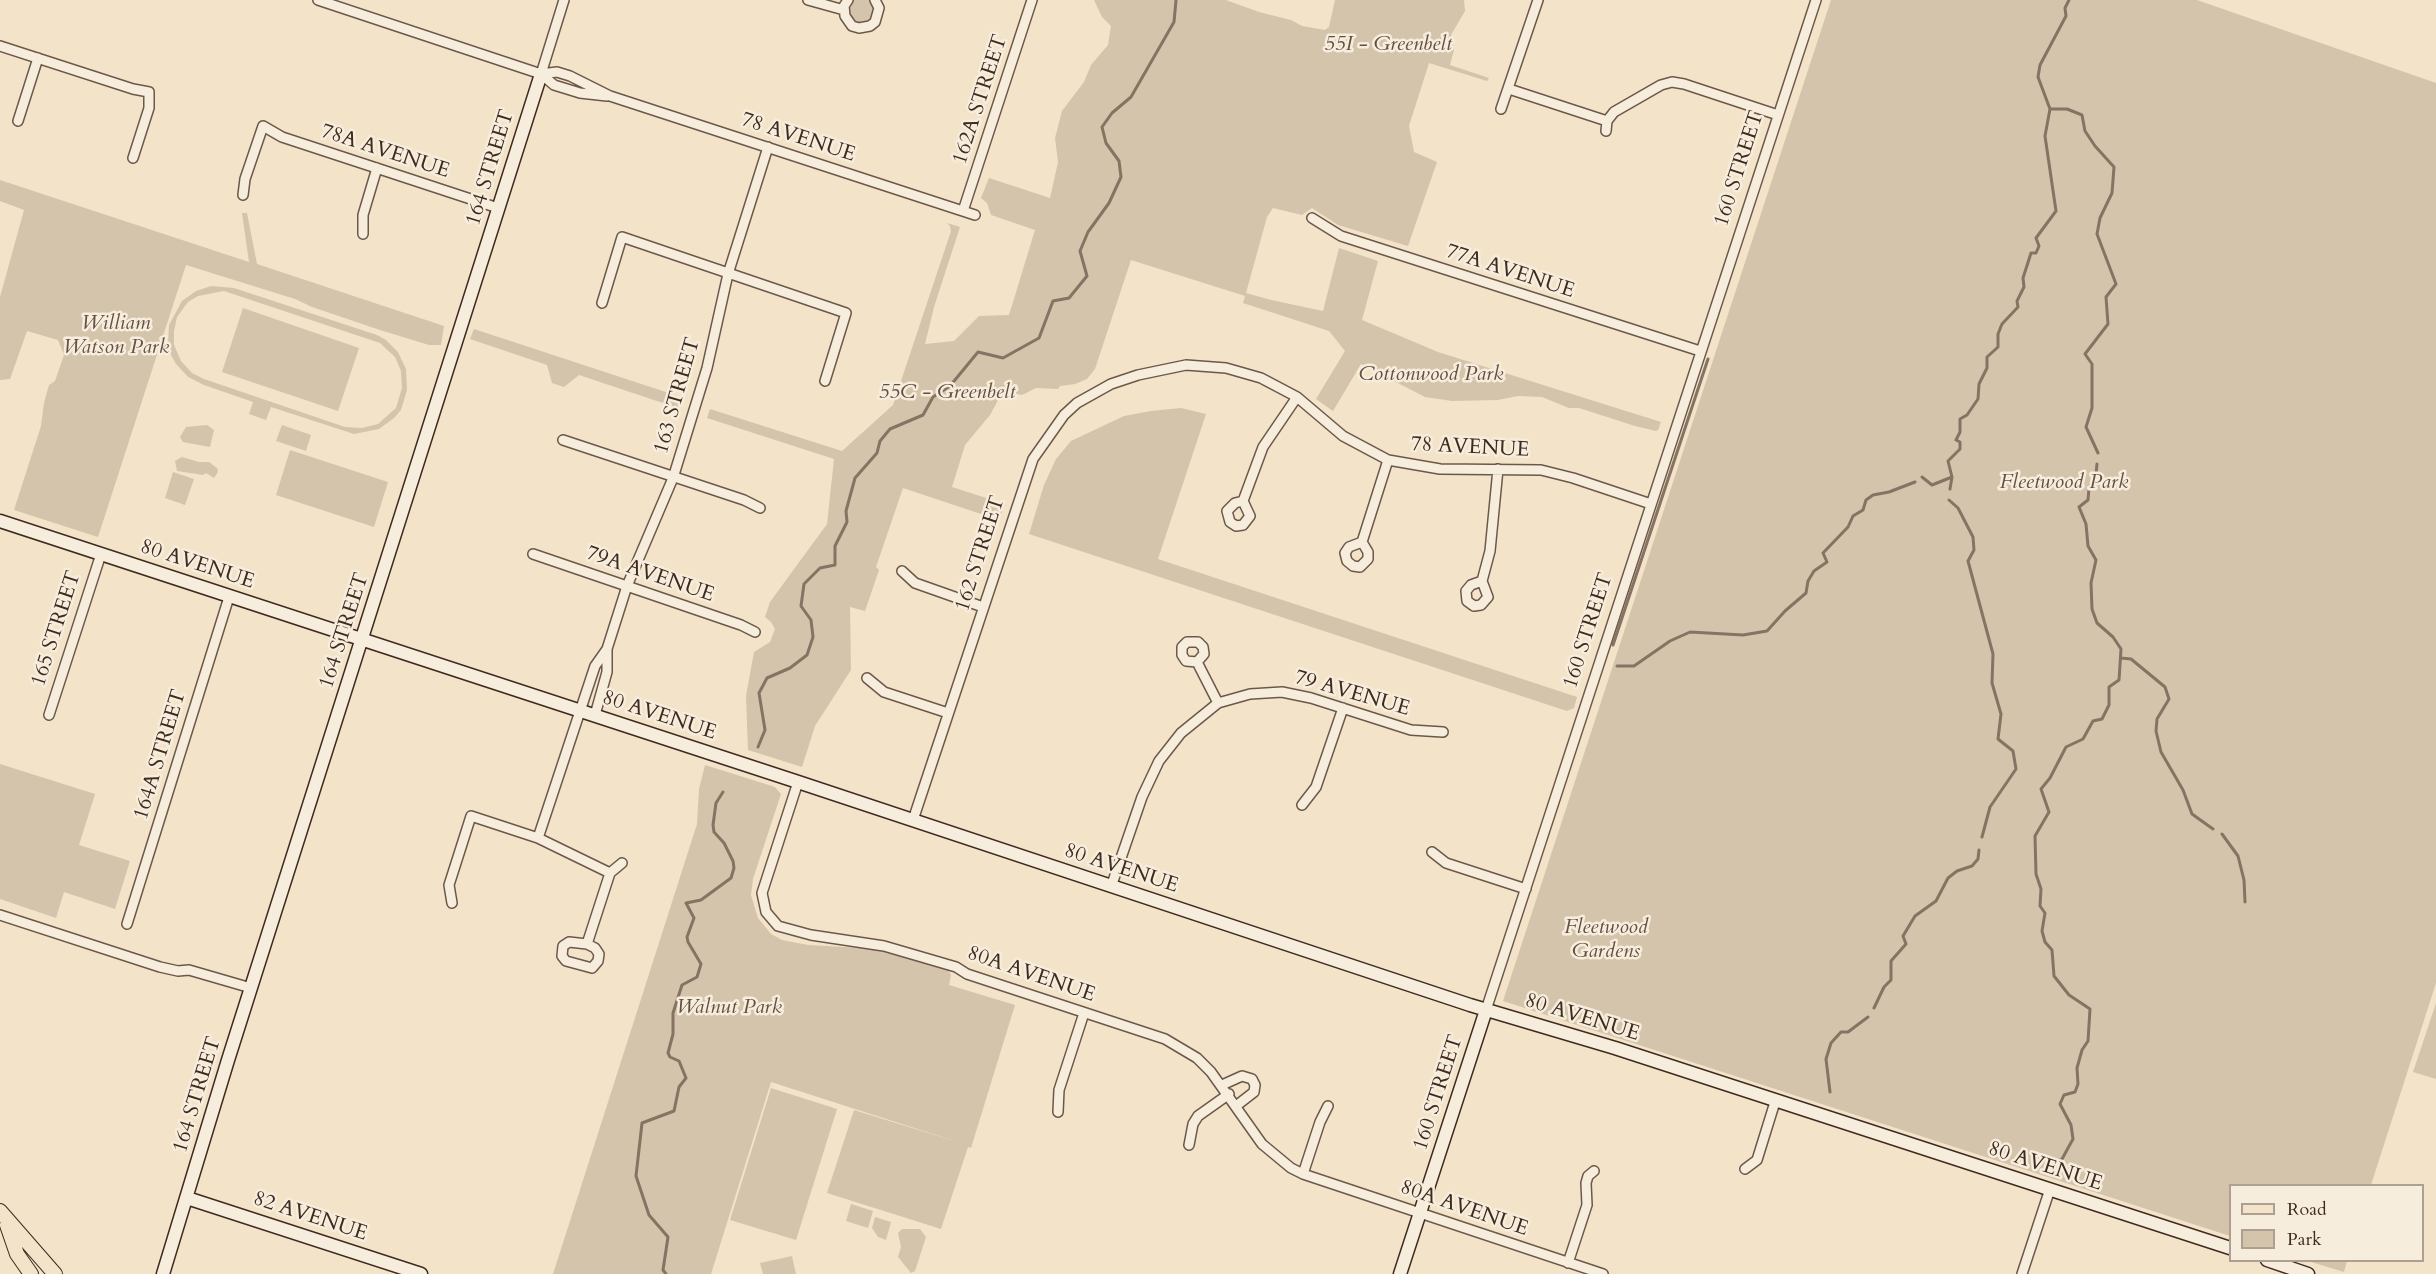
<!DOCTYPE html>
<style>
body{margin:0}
#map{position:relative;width:2436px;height:1274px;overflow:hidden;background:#f2e3c9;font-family:Cardo,serif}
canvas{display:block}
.legend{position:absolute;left:2229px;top:1184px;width:195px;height:78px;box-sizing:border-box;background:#f7eddc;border:2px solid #ad9f91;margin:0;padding:8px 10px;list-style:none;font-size:18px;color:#3f2a20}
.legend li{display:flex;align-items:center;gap:12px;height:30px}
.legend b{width:30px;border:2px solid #ad9f91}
</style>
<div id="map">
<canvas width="2436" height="1274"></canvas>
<ul class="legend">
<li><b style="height:8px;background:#f2e3c9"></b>Road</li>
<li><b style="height:16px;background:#d4c4ac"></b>Park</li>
</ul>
</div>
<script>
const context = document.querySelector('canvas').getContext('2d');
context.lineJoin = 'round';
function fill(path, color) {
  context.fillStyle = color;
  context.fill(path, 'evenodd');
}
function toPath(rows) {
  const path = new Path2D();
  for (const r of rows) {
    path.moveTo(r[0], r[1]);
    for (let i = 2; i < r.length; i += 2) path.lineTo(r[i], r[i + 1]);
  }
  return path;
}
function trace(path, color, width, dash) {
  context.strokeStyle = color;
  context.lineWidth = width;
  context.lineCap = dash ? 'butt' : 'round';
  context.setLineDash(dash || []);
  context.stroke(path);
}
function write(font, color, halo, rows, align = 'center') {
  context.font = font + ' Cardo,serif';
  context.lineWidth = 5;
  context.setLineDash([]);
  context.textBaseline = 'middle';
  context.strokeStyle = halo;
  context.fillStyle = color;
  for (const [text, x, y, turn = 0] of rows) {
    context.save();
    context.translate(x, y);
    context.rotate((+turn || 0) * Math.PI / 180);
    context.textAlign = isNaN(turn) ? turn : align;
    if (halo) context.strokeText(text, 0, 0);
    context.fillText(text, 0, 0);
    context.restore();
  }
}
fill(toPath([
 [851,0,871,0,876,10,870,22,857,25,849,19,848,5],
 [1094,0,1226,0,1259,12,1291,20,1302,26,1325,30,1329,27,1335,0,1464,0,1465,11,1451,35,1454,50,1450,65,1489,78,1487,81,1429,63,1409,126,1414,152,1437,162,1408,246,1338,225,1312,208,1302,215,1273,208,1267,217,1246,293,1271,300,1323,311,1339,248,1378,261,1362,320,1438,352,1661,422,1658,430,1656,431,1635,426,1579,408,1569,408,1542,397,1518,396,1498,400,1452,401,1425,397,1361,364,1333,411,1316,399,1345,351,1329,331,1243,303,1245,296,1131,260,1095,369,1087,379,1075,384,1060,386,1058,389,1036,388,1022,395,1003,391,990,415,965,445,952,487,1005,504,999,520,903,488,876,567,879,570,865,611,850,607,851,670,815,726,802,767,748,750,746,696,754,652,770,642,775,629,771,622,765,617,770,602,827,524,834,459,707,418,710,409,842,451,893,405,951,231,950,226,947,223,960,227,934,307,925,344,954,341,979,316,1009,315,1035,230,991,215,987,203,981,198,989,178,1050,198,1058,162,1055,138,1062,111,1084,82,1091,65,1108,45,1111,26,1102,17],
 [1831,0,2197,0,2436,83,2436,983,2371,1185,2230,1186,2230,1236,1503,1001],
 [0,180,249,262,242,213,247,213,257,264,444,326,441,345,429,345,380,330,312,307,295,299,186,265,98,537,14,510,41,426,44,403,49,385,55,381,64,355,58,340,27,331,10,379,0,380,0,297,24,210,0,201],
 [211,286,234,288,377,335,386,340,398,352,406,369,407,390,401,410,394,418,379,429,354,434,271,407,266,420,249,414,253,402,204,385,188,377,176,364,171,355,168,344,169,325,182,301,196,291],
 [224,291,380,343,395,357,401,371,402,388,396,408,378,424,362,428,345,427,204,379,192,373,181,361,174,345,174,331,177,317,188,302,198,296],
 [243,308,359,348,338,411,222,372],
 [474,329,681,397,678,408,579,375,564,387,552,383,547,365,470,339],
 [1181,408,1206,414,1158,559,1577,697,1574,708,1567,711,1029,534,1044,485,1056,459,1071,441,1124,416,1151,411],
 [207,425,214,430,210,447,183,442,180,437,186,427],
 [282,425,311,435,306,451,276,441],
 [290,450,388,482,374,527,276,495],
 [182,457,199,462,209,462,217,468,218,472,214,478,206,473,203,475,177,471,175,461],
 [173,472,194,479,185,505,165,498],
 [0,764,95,794,79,845,130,861,115,909,64,892,56,918,0,899],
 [705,765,775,787,781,794,753,879,751,895,758,918,771,934,782,940,808,945,881,949,948,970,951,975,949,985,1015,1005,971,1148,968,1147,941,1229,827,1193,854,1110,964,1144,771,1082,711,1274,553,1274,697,824,699,789],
 [2436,1003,2436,1079,2413,1072],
 [771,1088,837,1109,796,1240,730,1220],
 [851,1204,873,1211,868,1228,846,1221],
 [875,1217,891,1222,886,1240,878,1237,872,1228],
 [902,1229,920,1229,926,1237,917,1265,915,1271,911,1273,898,1257,901,1247,898,1233],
 [792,1256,796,1274,763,1274,760,1263],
 [2308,1261,2347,1261,2344,1272]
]), '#d4c4ac');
trace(toPath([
 [2069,0,2065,8,2066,16,2040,65,2038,77,2050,109,2067,109,2082,115,2085,131,2095,146,2114,167,2112,193,2100,218,2097,234,2116,284,2106,297,2108,324,2085,354,2092,364,2092,408,2086,427,2098,453],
 [1922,477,1932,485,1952,477],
 [1950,489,1952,477,1948,461,1960,449,1960,442,1956,440,1960,432,1960,419,1967,415,1978,399,1979,384,1987,368,1987,357,1998,347,1998,334,2002,324,2018,307,2017,301,2024,287,2023,278,2031,253,2036,253,2039,246,2036,238,2056,211,2045,136,2050,109],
 [1949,500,1958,508,1973,537,1974,550,1968,561,1993,654,1992,683,2001,714,1998,739,2013,751,2016,769,1990,807,1982,837],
 [1613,645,1708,359],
 [2121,658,2131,659,2165,687,2169,699,2157,719,2156,731,2161,752,2183,790,2192,814,2213,829],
 [1617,666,1634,666,1670,641,1690,632,1743,635,1767,631,1785,611,1806,593,1808,581,1814,571,1827,562,1823,553,1848,527,1853,516,1863,510,1866,500,1873,495,1889,492,1915,482],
 [758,747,765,730,759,693,767,678,790,668,807,655,813,637,811,620,801,606,804,584,820,568,835,565,835,546,847,522,846,511,855,478,877,453,880,441,890,429,923,415,933,397,950,386,978,352,1003,358,1039,338,1053,301,1069,298,1087,276,1080,251,1088,232,1109,203,1121,177,1119,161,1106,143,1102,127,1112,113,1131,97,1174,22,1176,0],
 [2222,834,2238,856,2244,880,2245,902],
 [1874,1008,1884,987,1891,980,1891,961,1906,944,1903,936,1915,916,1936,901,1948,878,1957,871,1972,866,1978,859,1979,850],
 [1830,1092,1826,1059,1831,1043,1841,1032,1848,1032,1868,1017],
 [2056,1162,2062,1159,2073,1139,2071,1125,2060,1104,2064,1095,2075,1092,2078,1084,2077,1068,2082,1050,2088,1041,2090,1009,2069,995,2054,976,2052,950,2045,942,2042,931,2045,913,2040,906,2041,889,2036,874,2035,836,2049,812,2041,789,2050,778,2066,747,2083,739,2093,721,2102,719,2109,705,2109,687,2119,680,2121,649,2113,637,2097,623,2092,609,2091,583,2096,560,2088,546,2086,524,2079,507,2088,500,2089,488,2096,474,2097,464],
 [666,1274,663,1270,668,1237,649,1215,636,1176,642,1123,674,1111,679,1087,686,1078,679,1061,670,1057,668,1053,673,1034,673,1013,682,985,697,977,701,964,688,942,687,937,694,918,686,903,701,900,731,878,734,868,733,861,724,843,714,832,713,825,716,803,723,792]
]), '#867363', 3);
const street = toPath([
 [318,0,541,74,557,72,570,76,610,96,975,215],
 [808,0,844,10],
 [848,0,844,6,845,16,852,26,859,28,870,26,875,22,879,8,875,0],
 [0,46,133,89,149,92,149,108,133,158],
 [541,74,564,0],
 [541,74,554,85,580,93,607,96],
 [1509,89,1607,121],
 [1501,109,1538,0],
 [18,121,38,58],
 [1606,131,1607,121,1614,112,1661,85,1672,82,1684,84,1778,115],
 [243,195,245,179,263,126,282,137,498,208],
 [963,211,1032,0],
 [1312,218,1341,236,1700,351],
 [363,234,363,215,377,168],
 [602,303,622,237,846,313,825,381],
 [563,440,744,500,760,508],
 [1243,501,1263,447,1297,397],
 [1243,501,1250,516,1243,525,1236,526,1230,522,1227,511,1235,503,1243,501],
 [1362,542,1368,552,1368,559,1360,567,1353,566,1347,561,1345,553,1349,547,1362,542,1388,460],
 [533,554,741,625,755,632],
 [902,571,915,583,983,607],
 [1482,581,1471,585,1466,591,1467,601,1474,606,1481,605,1488,597,1482,581,1490,551,1498,469],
 [1197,662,1186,661,1182,655,1182,647,1187,642,1198,642,1203,647,1204,654,1197,662,1218,703],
 [867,678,884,692,948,713],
 [49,715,101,554],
 [595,715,607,672,607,649],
 [798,782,762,893,766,912,778,926,811,935,884,946,956,967,967,974,1165,1039,1197,1058,1211,1072,1262,1144,1291,1168,1303,1174,1603,1274],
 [1302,805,1316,787,1343,708],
 [913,820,1033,459,1064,415,1077,403,1111,384,1138,375,1186,365,1226,368,1261,378,1297,397,1343,436,1388,460,1440,469,1541,470,1573,478,1651,504],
 [538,838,595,666,607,649,627,586,673,478,707,368,728,274,768,147],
 [1432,852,1446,863,1526,889],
 [1111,887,1142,797,1159,761,1181,733,1218,703,1250,694,1282,692,1311,698,1411,730,1443,732],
 [452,903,449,885,471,816,538,838,610,873],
 [0,915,160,967,178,971,189,970,251,988],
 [127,924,229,597],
 [587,944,595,948,599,954,598,961,592,968,566,961,562,956,563,946,569,942,587,944,610,873,622,863],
 [1486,1010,1816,0],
 [1222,1085,1242,1076,1252,1079,1255,1085,1254,1092,1236,1106],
 [1058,1112,1059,1090,1084,1013],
 [1189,1145,1193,1124,1198,1116,1229,1094],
 [1745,1169,1757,1160,1775,1102],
 [1303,1174,1320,1122,1328,1106],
 [1568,1263,1587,1205,1586,1183,1588,1176,1594,1171],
 [2022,1274,2050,1189]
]);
const secondary = toPath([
 [0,521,798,782,1470,1005,1615,1048,2230,1248],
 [187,1198,421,1274],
 [2267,1260,2308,1274],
 [163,1274,228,1060,541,74],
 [1400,1274,1486,1010]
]);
const primary = toPath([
 [0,1211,55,1274],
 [7,1225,17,1254,31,1274]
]);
trace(street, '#6c584a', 12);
trace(secondary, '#3f2a20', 15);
trace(primary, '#3f2a20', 16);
trace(street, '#f7eddc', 9);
trace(secondary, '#f7eddc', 12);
trace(primary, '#f2e3c9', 14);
write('italic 21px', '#645043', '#f7eddc', [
 ["55I - Greenbelt",1388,45],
 ["William",116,324],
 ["Watson Park",116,348],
 ["Cottonwood Park",1431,375],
 ["55C - Greenbelt",947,393],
 ["Fleetwood Park",2064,483],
 ["Fleetwood",1606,928],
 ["Gardens",1606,952],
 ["Walnut Park",729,1008]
]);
write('21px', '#3f2a20', '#f7eddc', [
 ["162A STREET",981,100,-72],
 ["78 AVENUE",798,138,18],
 ["78A AVENUE",385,152,18],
 ["164 STREET",491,168,-73],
 ["160 STREET",1740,169,-72],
 ["77A AVENUE",1510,272,18],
 ["163 STREET",678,396,-74],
 ["78 AVENUE",1470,448,3],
 ["162 STREET",981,554,-72],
 ["80 AVENUE",197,565,18],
 ["79A AVENUE",650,575,19],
 ["165 STREET",57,629,-72],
 ["164 STREET",345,631,-72],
 ["160 STREET",1589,631,-72],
 ["79 AVENUE",1352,694,16],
 ["80 AVENUE",659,716,18],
 ["164A STREET",161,755,-73],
 ["80 AVENUE",1121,869,18],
 ["80A AVENUE",1031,975,19],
 ["80 AVENUE",1582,1018,17],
 ["160 STREET",1439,1093,-72],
 ["164 STREET",198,1095,-73],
 ["80 AVENUE",2045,1167,18],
 ["80A AVENUE",1464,1209,19],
 ["82 AVENUE",310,1217,18]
]);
</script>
